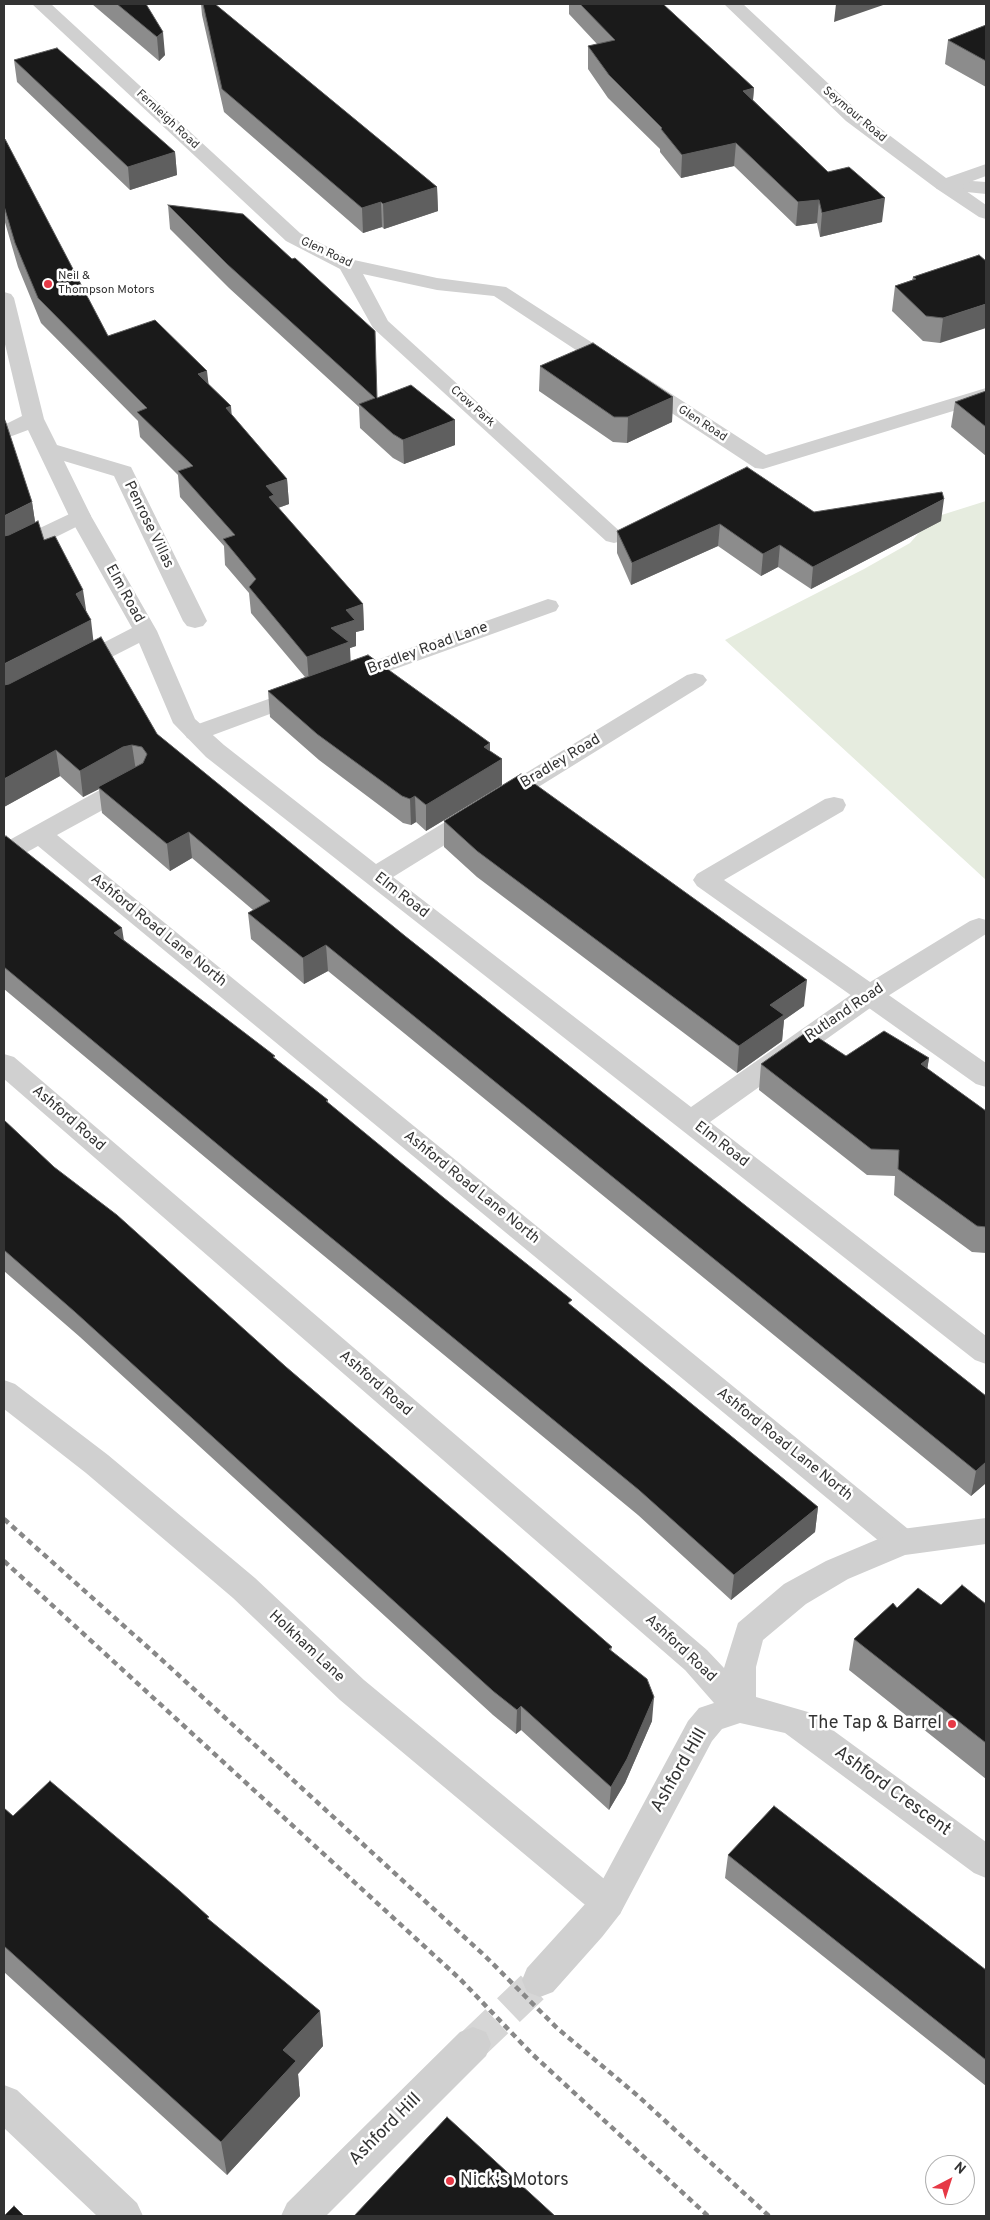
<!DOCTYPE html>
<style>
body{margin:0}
#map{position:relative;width:990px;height:2220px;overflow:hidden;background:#fff;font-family:Overpass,sans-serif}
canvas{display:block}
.frame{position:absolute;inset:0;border:5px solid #333;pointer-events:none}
.north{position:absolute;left:925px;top:2155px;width:50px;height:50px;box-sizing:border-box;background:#fff;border:1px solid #adadad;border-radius:50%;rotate:40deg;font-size:14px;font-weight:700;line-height:20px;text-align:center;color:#333}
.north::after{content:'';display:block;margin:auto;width:18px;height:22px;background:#e63946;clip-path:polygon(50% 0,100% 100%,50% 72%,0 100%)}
</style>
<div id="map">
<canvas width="990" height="2220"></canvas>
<div class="frame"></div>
<div class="north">N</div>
</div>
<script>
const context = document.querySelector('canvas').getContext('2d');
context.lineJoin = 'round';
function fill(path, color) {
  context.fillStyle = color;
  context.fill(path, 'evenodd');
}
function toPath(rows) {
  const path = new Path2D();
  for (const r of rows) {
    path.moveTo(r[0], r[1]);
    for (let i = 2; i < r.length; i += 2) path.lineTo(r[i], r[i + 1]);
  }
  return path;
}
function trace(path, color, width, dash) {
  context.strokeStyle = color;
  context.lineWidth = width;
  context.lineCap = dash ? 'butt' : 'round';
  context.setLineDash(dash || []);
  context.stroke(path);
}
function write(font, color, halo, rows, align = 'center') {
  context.font = font + ' Overpass,sans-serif';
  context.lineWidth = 5;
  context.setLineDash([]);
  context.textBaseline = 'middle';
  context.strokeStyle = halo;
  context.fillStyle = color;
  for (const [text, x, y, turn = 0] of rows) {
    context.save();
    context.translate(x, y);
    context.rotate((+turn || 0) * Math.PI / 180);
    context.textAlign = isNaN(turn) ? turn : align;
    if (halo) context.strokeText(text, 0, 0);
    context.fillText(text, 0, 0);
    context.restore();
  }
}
fill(toPath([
 [986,501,986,880,725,640,864,569,910,543,932,518]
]), '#e6ecdf');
trace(toPath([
 [473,2044,540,1980]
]), '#d6d6d6', 33, [33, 16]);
fill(toPath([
 [944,179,986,182,986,194,937,189,934,185,937,181,944,179],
 [80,509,88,511,91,516,88,521,12,559,4,561,4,545,80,509],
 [548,599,556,601,559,606,556,611,356,683,348,685,340,683,336,678,340,673,548,599],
 [305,686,313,688,317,693,313,698,205,738,196,741,187,738,184,733,187,728,305,686],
 [134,774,143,776,146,782,143,788,57,835,913,1533,918,1542,913,1551,902,1555,891,1551,38,846,13,860,4,862,4,843,125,776,134,774],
 [834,797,843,799,846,805,843,811,724,880,986,1063,986,1087,976,1084,697,886,693,880,697,874,825,799,834,797],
 [4,1380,15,1384,108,1455,255,1578,364,1680,620,1892,625,1903,620,1914,608,1919,596,1914,340,1700,233,1598,86,1473,4,1409,4,1380]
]), '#d0d0d0');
fill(toPath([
 [32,4,51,4,300,233,354,260,437,278,506,287,766,455,986,388,986,401,763,469,755,468,494,296,437,290,363,274,388,321,625,536,622,541,614,543,606,541,373,328,340,269,286,241,32,4],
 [724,4,743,4,860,113,946,178,986,164,986,176,959,186,986,205,986,219,979,217,937,189,846,121,724,4],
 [4,292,11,294,14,298,44,419,57,445,131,467,207,621,203,626,195,628,187,626,183,621,114,476,64,461,91,516,157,631,195,719,224,745,376,864,687,675,695,673,703,675,707,680,703,685,393,877,691,1107,862,987,970,921,979,918,986,920,986,934,880,1001,710,1122,986,1336,986,1364,975,1360,206,757,173,723,139,643,82,672,74,674,66,672,62,667,66,662,132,628,69,516,28,430,4,439,4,425,22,416,4,340,4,292],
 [4,1054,14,1057,707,1650,724,1668,738,1623,784,1584,826,1561,902,1529,986,1518,986,1544,905,1555,848,1579,806,1604,763,1640,756,1667,756,1697,808,1712,986,1842,986,1878,974,1873,785,1733,740,1723,722,1729,712,1741,620,1914,602,1937,553,1992,540,1997,527,1992,522,1980,527,1968,596,1892,688,1721,699,1708,714,1703,685,1670,4,1079,4,1054],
 [473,2027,486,2032,491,2044,486,2056,326,2216,281,2216,287,2203,460,2032,473,2027],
 [4,2085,17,2090,137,2203,143,2216,97,2216,4,2128,4,2085]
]), '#d0d0d0');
trace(toPath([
 [4,1519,161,1659,485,1956,557,2028,638,2096,769,2216],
 [4,1561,460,1979,531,2053,708,2216]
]), '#888', 4.5, [6, 4.5]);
fill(toPath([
 [92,4,146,4,165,55,159,61],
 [201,4,215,4,437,187,438,211,384,229,382,227,363,233,224,112,202,15],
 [569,4,663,4,754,88,753,100,828,172,882,222,820,237,817,223,796,226,734,166,681,178,660,152,660,149,608,98,588,69,588,46,597,44,569,14],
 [986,25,986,87,945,64,948,40],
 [14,60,175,152,177,175,130,190,17,82],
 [4,139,108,336,209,385,232,415,287,479,289,504,278,508,363,604,364,630,356,632,356,646,350,648,350,661,490,751,502,759,502,785,426,831,416,822,411,825,403,823,319,760,270,717,268,691,305,677,251,613,249,593,225,565,224,546,180,497,178,475,140,437,138,421,41,323,18,267,4,219],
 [168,205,377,398,455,420,455,445,404,464,393,458,360,428,359,407,229,288,170,229],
 [979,255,940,343,923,341,892,311,895,286,912,280,913,277],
 [540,366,673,397,672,422,627,443,613,442,539,391],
 [986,391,986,456,951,427,955,402],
 [32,502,35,522,44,540,86,612,93,641,157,734,405,936,986,1396,986,1483,971,1496,328,971,304,984,251,939,248,913,253,910,192,858,170,871,102,813,99,789,83,797,60,776,4,807],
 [814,512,941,521,811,589,778,567,761,576,718,546,631,585,617,553,617,531],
 [444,821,804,1006,784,1020,782,1041,737,1073,477,877,444,847],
 [4,837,124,940,328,1100,328,1103,572,1306,818,1507,815,1532,731,1600,638,1515,249,1194,4,989],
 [846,1056,929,1058,927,1069,986,1111,986,1253,972,1252,894,1195,895,1176,867,1175,759,1090,761,1064],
 [4,1120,54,1167,612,1647,611,1651,652,1721,625,1783,609,1810,521,1730,516,1734,493,1715,80,1337,4,1271],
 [986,1604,986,1779,849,1670,854,1639,897,1608,941,1605],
 [4,1808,13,1816,209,1920,320,2011,323,2046,298,2074,300,2096,227,2175,4,1972],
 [728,1855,986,1970,986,2086,725,1878]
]), '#8c8c8c');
fill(toPath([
 [836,4,886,4,834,22],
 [163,32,165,55,159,61,157,37],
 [754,88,752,111,743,91],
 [736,143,734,166,681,178,682,155],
 [175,152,177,175,130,190,128,167],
 [437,187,438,211,384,229,383,204],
 [885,198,882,222,820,237,822,213],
 [819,200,817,223,796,226,798,202],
 [381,202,382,227,363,233,362,208],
 [986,304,986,328,940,343,943,318],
 [207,371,210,396,198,374],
 [673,397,672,422,627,443,628,417],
 [231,406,233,432,226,408],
 [455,420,455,445,404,464,403,440],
 [287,479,289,504,275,509,276,521,266,486],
 [944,499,941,521,811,589,813,567],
 [32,502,36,528,4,543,4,516],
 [720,524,718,546,631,585,632,563],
 [780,545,778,567,761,576,763,554],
 [83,590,87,616,76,594],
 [363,604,364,630,356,632,356,646,350,648,351,668,309,683,307,657,346,610],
 [91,620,94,646,4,692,4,664],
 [490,743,490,766,502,759,502,785,426,831,426,805,484,747],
 [132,745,136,771,98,787,99,789,83,797,80,771,123,747],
 [56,750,60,776,4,807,4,779],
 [415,796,416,822,411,825,410,799],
 [189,832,192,858,170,871,167,844],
 [122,928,126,954,114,933],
 [326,945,328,971,304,984,303,958],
 [807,980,804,1006,784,1020,782,1041,737,1073,739,1046,770,1005],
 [929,1058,925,1084,921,1064],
 [986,1462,986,1483,971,1496,976,1471],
 [818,1507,815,1532,731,1600,734,1575],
 [654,1697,652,1721,625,1783,609,1810,611,1787],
 [521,1706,521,1730,516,1734,517,1710],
 [320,2011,323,2046,298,2074,300,2096,227,2175,221,2142,283,2050]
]), '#5f5f5f');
const building = toPath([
 [117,4,146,4,163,32,157,37,117,4],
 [203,4,215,4,437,187,383,204,381,202,362,208,222,89,203,4],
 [580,4,663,4,754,88,743,91,828,172,849,167,885,198,822,213,819,200,798,202,736,143,682,155,661,129,662,128,609,75,588,46,615,40,580,4],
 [986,25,986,61,948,40,986,25],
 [57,48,175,152,128,167,14,60,57,48],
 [4,139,5,139,108,336,155,320,207,371,198,374,231,406,226,408,287,479,266,486,274,495,269,497,363,604,346,610,355,620,331,628,349,642,307,657,249,587,256,579,223,539,235,535,178,471,193,466,137,412,147,408,38,298,15,243,4,206,4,139],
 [168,205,243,214,292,259,295,258,375,331,377,398,411,385,455,420,403,440,393,434,359,404,375,398,227,264,168,205],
 [979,255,986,261,986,304,943,318,926,316,895,286,916,279,913,277,979,255],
 [593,343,673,397,628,417,614,417,540,366,593,343],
 [986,391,986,427,955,402,986,391],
 [4,418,6,423,32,502,4,516,4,418],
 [747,467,814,512,942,492,944,499,813,567,780,545,763,554,720,524,632,563,617,531,747,467],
 [38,521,44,540,55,536,83,590,76,594,91,620,4,664,4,536,9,535,38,521],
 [101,637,157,734,405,936,986,1396,986,1462,976,1471,326,945,303,958,248,913,270,901,189,832,167,844,98,787,143,763,147,754,142,747,132,745,123,747,80,771,56,750,4,779,4,685,9,684,101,637],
 [368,655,490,743,484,747,502,759,426,805,415,796,410,799,402,796,317,734,268,691,368,655],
 [521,774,807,980,770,1005,784,1015,739,1046,477,851,444,821,521,774],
 [6,836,122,928,114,933,275,1056,273,1057,328,1100,326,1101,444,1198,572,1300,568,1303,818,1507,734,1575,639,1490,246,1168,4,967,4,837,6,836],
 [808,1031,846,1056,884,1031,929,1058,921,1064,986,1111,986,1227,977,1226,898,1169,899,1150,871,1149,761,1064,808,1031],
 [4,1120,54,1167,117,1215,286,1367,505,1554,612,1647,609,1649,647,1679,654,1697,627,1759,611,1787,521,1706,517,1710,493,1691,75,1312,4,1250,4,1120],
 [962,1585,986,1604,986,1743,854,1639,893,1603,897,1608,918,1588,941,1605,962,1585],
 [50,1781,180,1891,209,1917,207,1918,320,2011,283,2050,296,2061,221,2142,4,1946,4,1808,13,1816,50,1781],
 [774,1806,986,1970,986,2060,728,1855,774,1806],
 [447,2117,555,2216,354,2216,447,2117],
 [14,2206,24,2216,4,2216,14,2206]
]);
fill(building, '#1a1a1a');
trace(building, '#5f5f5f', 1);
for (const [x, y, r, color] of [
 [48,284,5,"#e63946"],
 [952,1724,5,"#e63946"],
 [450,2181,5,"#e63946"]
]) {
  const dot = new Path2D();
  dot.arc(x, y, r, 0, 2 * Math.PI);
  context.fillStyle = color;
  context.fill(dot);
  trace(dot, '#fff', 2);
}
write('12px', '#333', '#fff', [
 ["Seymour Road",854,115,40],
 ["Fernleigh Road",167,120,43],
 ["Glen Road",326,253,25],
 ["Crow Park",472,407,42],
 ["Glen Road",702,424,33]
]);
write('12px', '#333', '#fff', [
 ["Neil &",58,277],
 ["Thompson Motors",58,291]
], 'left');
write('15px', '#333', '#fff', [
 ["Penrose Villas",148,525,64],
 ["Elm Road",124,594,61],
 ["Bradley Road Lane",428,649,-20],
 ["Bradley Road",561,762,-31],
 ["Elm Road",401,896,38],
 ["Ashford Road Lane North",158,931,39],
 ["Rutland Road",845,1013,-34],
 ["Ashford Road",68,1119,41],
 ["Elm Road",721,1145,38],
 ["Ashford Road Lane North",471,1188,39],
 ["Ashford Road",375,1384,41],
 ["Ashford Road Lane North",784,1445,39],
 ["Holkham Lane",306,1647,43],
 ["Ashford Road",680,1649,43]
]);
write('18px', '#333', '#fff', [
 ["The Tap & Barrel",942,1724],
 ["Nick's Motors",460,2181,"left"]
], 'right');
write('18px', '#333', '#fff', [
 ["Ashford Hill",680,1771,-60],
 ["Ashford Crescent",892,1792,36],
 ["Ashford Hill",386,2130,-45]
]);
</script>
